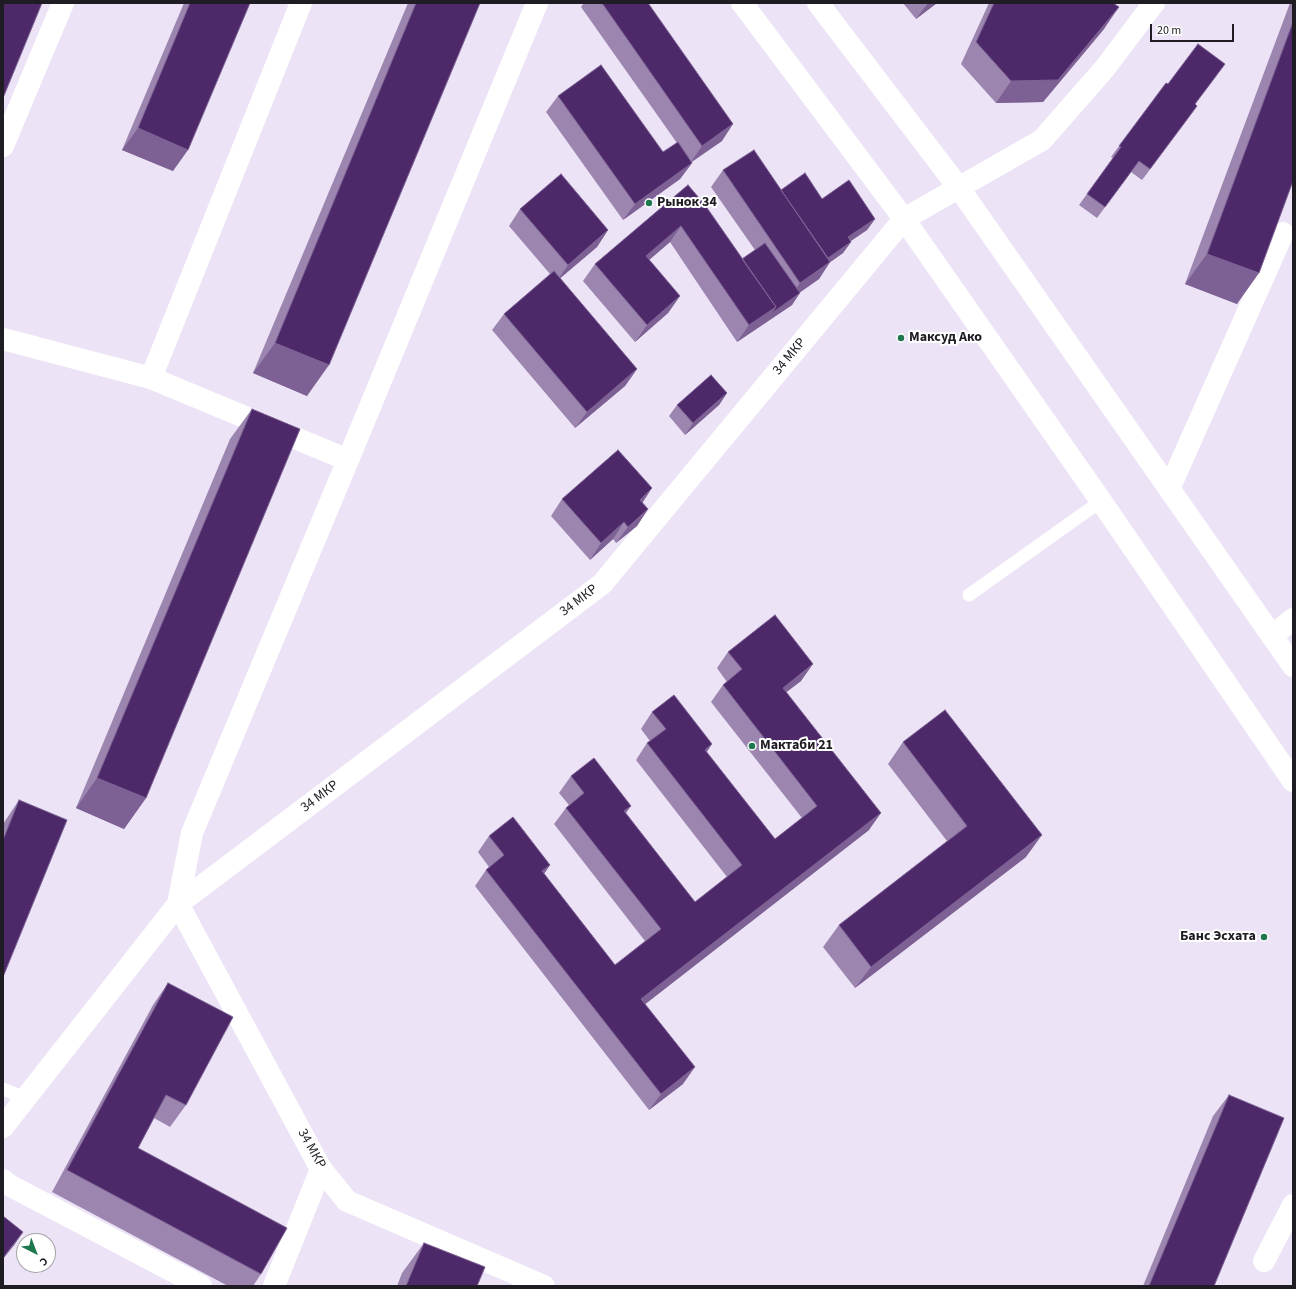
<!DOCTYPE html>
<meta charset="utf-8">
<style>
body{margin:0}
#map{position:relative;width:1296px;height:1289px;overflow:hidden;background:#ece3f6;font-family:"Source Sans 3",sans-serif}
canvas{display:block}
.frame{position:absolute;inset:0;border:4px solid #1f1c23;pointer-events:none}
.north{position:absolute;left:16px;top:1233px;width:40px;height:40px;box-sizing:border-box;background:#fff;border:1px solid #a5a4a7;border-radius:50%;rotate:138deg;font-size:11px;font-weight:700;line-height:16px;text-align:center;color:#1f1c23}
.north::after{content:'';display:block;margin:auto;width:14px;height:18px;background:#1d784d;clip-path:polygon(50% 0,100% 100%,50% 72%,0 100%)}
.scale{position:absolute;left:1150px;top:24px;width:84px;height:18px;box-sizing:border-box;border:2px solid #1f1c23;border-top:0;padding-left:5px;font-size:12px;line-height:14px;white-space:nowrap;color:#1f1c23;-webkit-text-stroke:3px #fff;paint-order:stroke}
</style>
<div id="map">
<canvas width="1296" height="1289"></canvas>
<div class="frame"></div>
<div class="north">С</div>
<div class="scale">20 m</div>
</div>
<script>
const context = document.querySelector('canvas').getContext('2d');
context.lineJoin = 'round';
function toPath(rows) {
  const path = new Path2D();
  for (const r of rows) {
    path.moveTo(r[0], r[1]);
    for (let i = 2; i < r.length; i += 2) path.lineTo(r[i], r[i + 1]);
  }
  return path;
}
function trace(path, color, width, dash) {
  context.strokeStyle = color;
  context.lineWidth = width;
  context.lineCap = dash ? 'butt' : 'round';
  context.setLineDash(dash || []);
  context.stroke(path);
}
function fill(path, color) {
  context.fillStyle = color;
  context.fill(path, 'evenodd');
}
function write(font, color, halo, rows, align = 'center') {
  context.font = font + ' "Source Sans 3",sans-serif';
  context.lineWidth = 4;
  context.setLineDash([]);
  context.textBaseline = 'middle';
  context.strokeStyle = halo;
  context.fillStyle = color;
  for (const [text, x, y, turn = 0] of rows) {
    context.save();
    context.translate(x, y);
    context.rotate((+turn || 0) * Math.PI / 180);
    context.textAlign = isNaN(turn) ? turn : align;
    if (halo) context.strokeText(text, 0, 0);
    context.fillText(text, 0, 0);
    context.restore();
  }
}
trace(toPath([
 [969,595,1101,501],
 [3,1089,25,1098]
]), '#fff', 13);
trace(toPath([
 [537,3,348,460,192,833,178,904,321,1169,347,1201,544,1286],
 [3,146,63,3],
 [3,339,151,378,348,460],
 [151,378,301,3],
 [1169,489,1283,233],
 [1272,636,1293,619],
 [3,1127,178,904,602,584,904,219],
 [3,1180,11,1186,201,1286],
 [1264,1261,1293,1205],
 [274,1286,321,1169]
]), '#fff', 22);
trace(toPath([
 [904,219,1042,140,1105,68,1154,3]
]), '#fff', 22);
trace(toPath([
 [742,3,904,219,1101,501,1293,781],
 [818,3,959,188,1293,666]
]), '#fff', 22);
fill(toPath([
 [184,3,250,3,173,171,122,150],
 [408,3,480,3,307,396,253,373],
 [584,3,648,3,722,141,692,162,692,163,680,179,623,220,546,112,558,96,663,152,677,143,581,7],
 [903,3,937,3,916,19],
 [989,3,1113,3,1104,29,1043,102,996,103,961,64],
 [1290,3,1293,3,1293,181,1237,304,1185,284],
 [1217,75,1195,104,1189,117,1142,180,1131,172,1097,218,1079,205,1113,158,1111,157,1119,146,1168,84],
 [723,170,781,190,822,199,875,219,867,230,851,241,851,242,843,253,830,262,819,279,799,293,792,305,737,342,670,242,649,260,680,296,668,313,635,342,583,281,595,264,688,185,742,259,755,250,711,187],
 [520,209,608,230,597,247,560,278,637,369,625,386,575,428,492,330,504,314,550,274,509,226],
 [727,393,719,405,685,435,669,416,677,405],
 [252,409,146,798,124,829,76,808,230,439],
 [562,499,642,503,648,509,637,526,616,543,613,539,590,560,551,516],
 [728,652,801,681,786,692,869,830,645,1004,683,1084,649,1110,475,886,486,870,489,867,478,852,489,836,550,865,544,874,615,965,645,941,554,824,566,808,569,805,559,793,571,776,626,813,695,902,727,877,636,760,647,743,650,741,641,729,652,712,707,752,775,839,802,818,711,702,723,685,727,682,717,668],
 [903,742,1026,857,855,988,823,947,839,925,947,841,888,764],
 [19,800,3,977,3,824],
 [168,983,186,1105,170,1127,154,1118,138,1148,261,1274,253,1286,228,1286,52,1192,153,1005],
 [1229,1095,1214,1286,1143,1286,1213,1116],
 [424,1243,477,1286,397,1286,402,1273]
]), '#9c86b0');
fill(toPath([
 [928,3,937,3,916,19],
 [1119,7,1104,29,1043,102,996,103,1011,81],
 [1197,106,1189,117,1142,180,1150,169],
 [733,124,722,141,691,162,702,146],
 [138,128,188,150,173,171,122,150],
 [692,163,680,179,623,220,635,204],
 [875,219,867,230,840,248,848,237],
 [681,226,670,242,634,273,646,256],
 [608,230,597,247,557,281,568,265],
 [851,242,843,253,815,273,822,261],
 [1207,254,1259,273,1237,304,1185,284],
 [830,262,819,279,789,300,800,283],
 [800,293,792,305,737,342,749,325,776,307],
 [680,296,668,313,635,342,647,325],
 [275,343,329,365,307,396,253,373],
 [637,369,625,386,575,428,587,412],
 [727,393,719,405,685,435,693,423],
 [652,488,641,505,640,500],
 [648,509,637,526,616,543,628,527],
 [624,522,613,539,590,560,601,543],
 [813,664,801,681,771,704,783,688],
 [712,744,701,761,705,750],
 [97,778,146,798,124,829,76,808],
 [631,806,619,822,624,811],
 [881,813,869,830,630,1016,641,999],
 [1042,835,1026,857,855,988,871,967],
 [550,865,538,882,542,871],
 [695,1067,683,1084,649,1110,661,1094],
 [23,1232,15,1244,3,1259,3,1258]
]), '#7d6194');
const building = toPath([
 [3,3,42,3,3,98,3,3],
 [190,3,250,3,188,150,138,128,190,3],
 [416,3,480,3,329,365,275,343,416,3],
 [602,3,648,3,733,124,702,146,602,3],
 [994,3,1113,3,1119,7,1058,80,1011,81,976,42,994,3],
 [1293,22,1293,181,1259,273,1207,254,1293,22],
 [1198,44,1225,64,1195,104,1197,106,1150,169,1139,161,1105,207,1087,194,1121,147,1119,146,1166,83,1168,84,1198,44],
 [601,65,663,152,678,142,692,163,635,204,558,96,601,65],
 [754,150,830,262,800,283,723,170,754,150],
 [805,173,822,199,849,180,875,219,848,237,851,242,828,258,781,190,805,173],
 [561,174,608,230,568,265,520,209,561,174],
 [688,185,705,205,776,307,749,325,681,226,646,256,680,296,647,325,595,264,688,185],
 [765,243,800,293,772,313,776,307,742,259,765,243],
 [554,271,637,369,587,412,504,314,554,271],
 [711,375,727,393,693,423,677,405,711,375],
 [252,409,300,429,146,798,97,778,252,409],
 [618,450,652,488,640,500,648,509,628,527,624,522,601,543,562,499,618,450],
 [775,615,813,664,783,688,881,813,641,999,695,1067,661,1094,486,870,504,855,489,836,513,817,550,865,542,871,615,965,661,929,566,808,584,793,571,776,594,758,631,806,624,811,695,902,742,865,647,743,666,729,652,712,674,695,712,744,705,750,775,839,817,806,723,685,742,669,728,652,775,615],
 [945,710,1042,835,871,967,839,925,967,826,903,742,945,710],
 [19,800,67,820,3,977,3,840,19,800],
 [168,983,233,1017,186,1105,166,1095,138,1148,287,1228,261,1274,67,1170,168,983],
 [1229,1095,1284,1118,1214,1286,1149,1286,1229,1095],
 [3,1216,23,1232,3,1258,3,1216],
 [424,1243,485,1267,477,1286,406,1286,424,1243]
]);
fill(building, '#4d296a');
trace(building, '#7d6194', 1);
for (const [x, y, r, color] of [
 [649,203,4,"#1d784d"],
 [901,338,4,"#1d784d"],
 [752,746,4,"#1d784d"],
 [1264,937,4,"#1d784d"]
]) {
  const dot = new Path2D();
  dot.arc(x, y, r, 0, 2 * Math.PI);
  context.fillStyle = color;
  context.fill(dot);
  trace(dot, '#fff', 1.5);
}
write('bold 14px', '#1f1c23', '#fff', [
 ["Рынок 34",657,203],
 ["Максуд Ако",909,338],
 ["Мактаби 21",760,746],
 ["Банс Эсхата",1256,937,"right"]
], 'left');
write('14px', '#1f1c23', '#fff', [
 ["34 МКР",790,357,-50],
 ["34 МКР",579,601,-37],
 ["34 МКР",320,797,-37],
 ["34 МКР",311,1149,61]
]);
</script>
